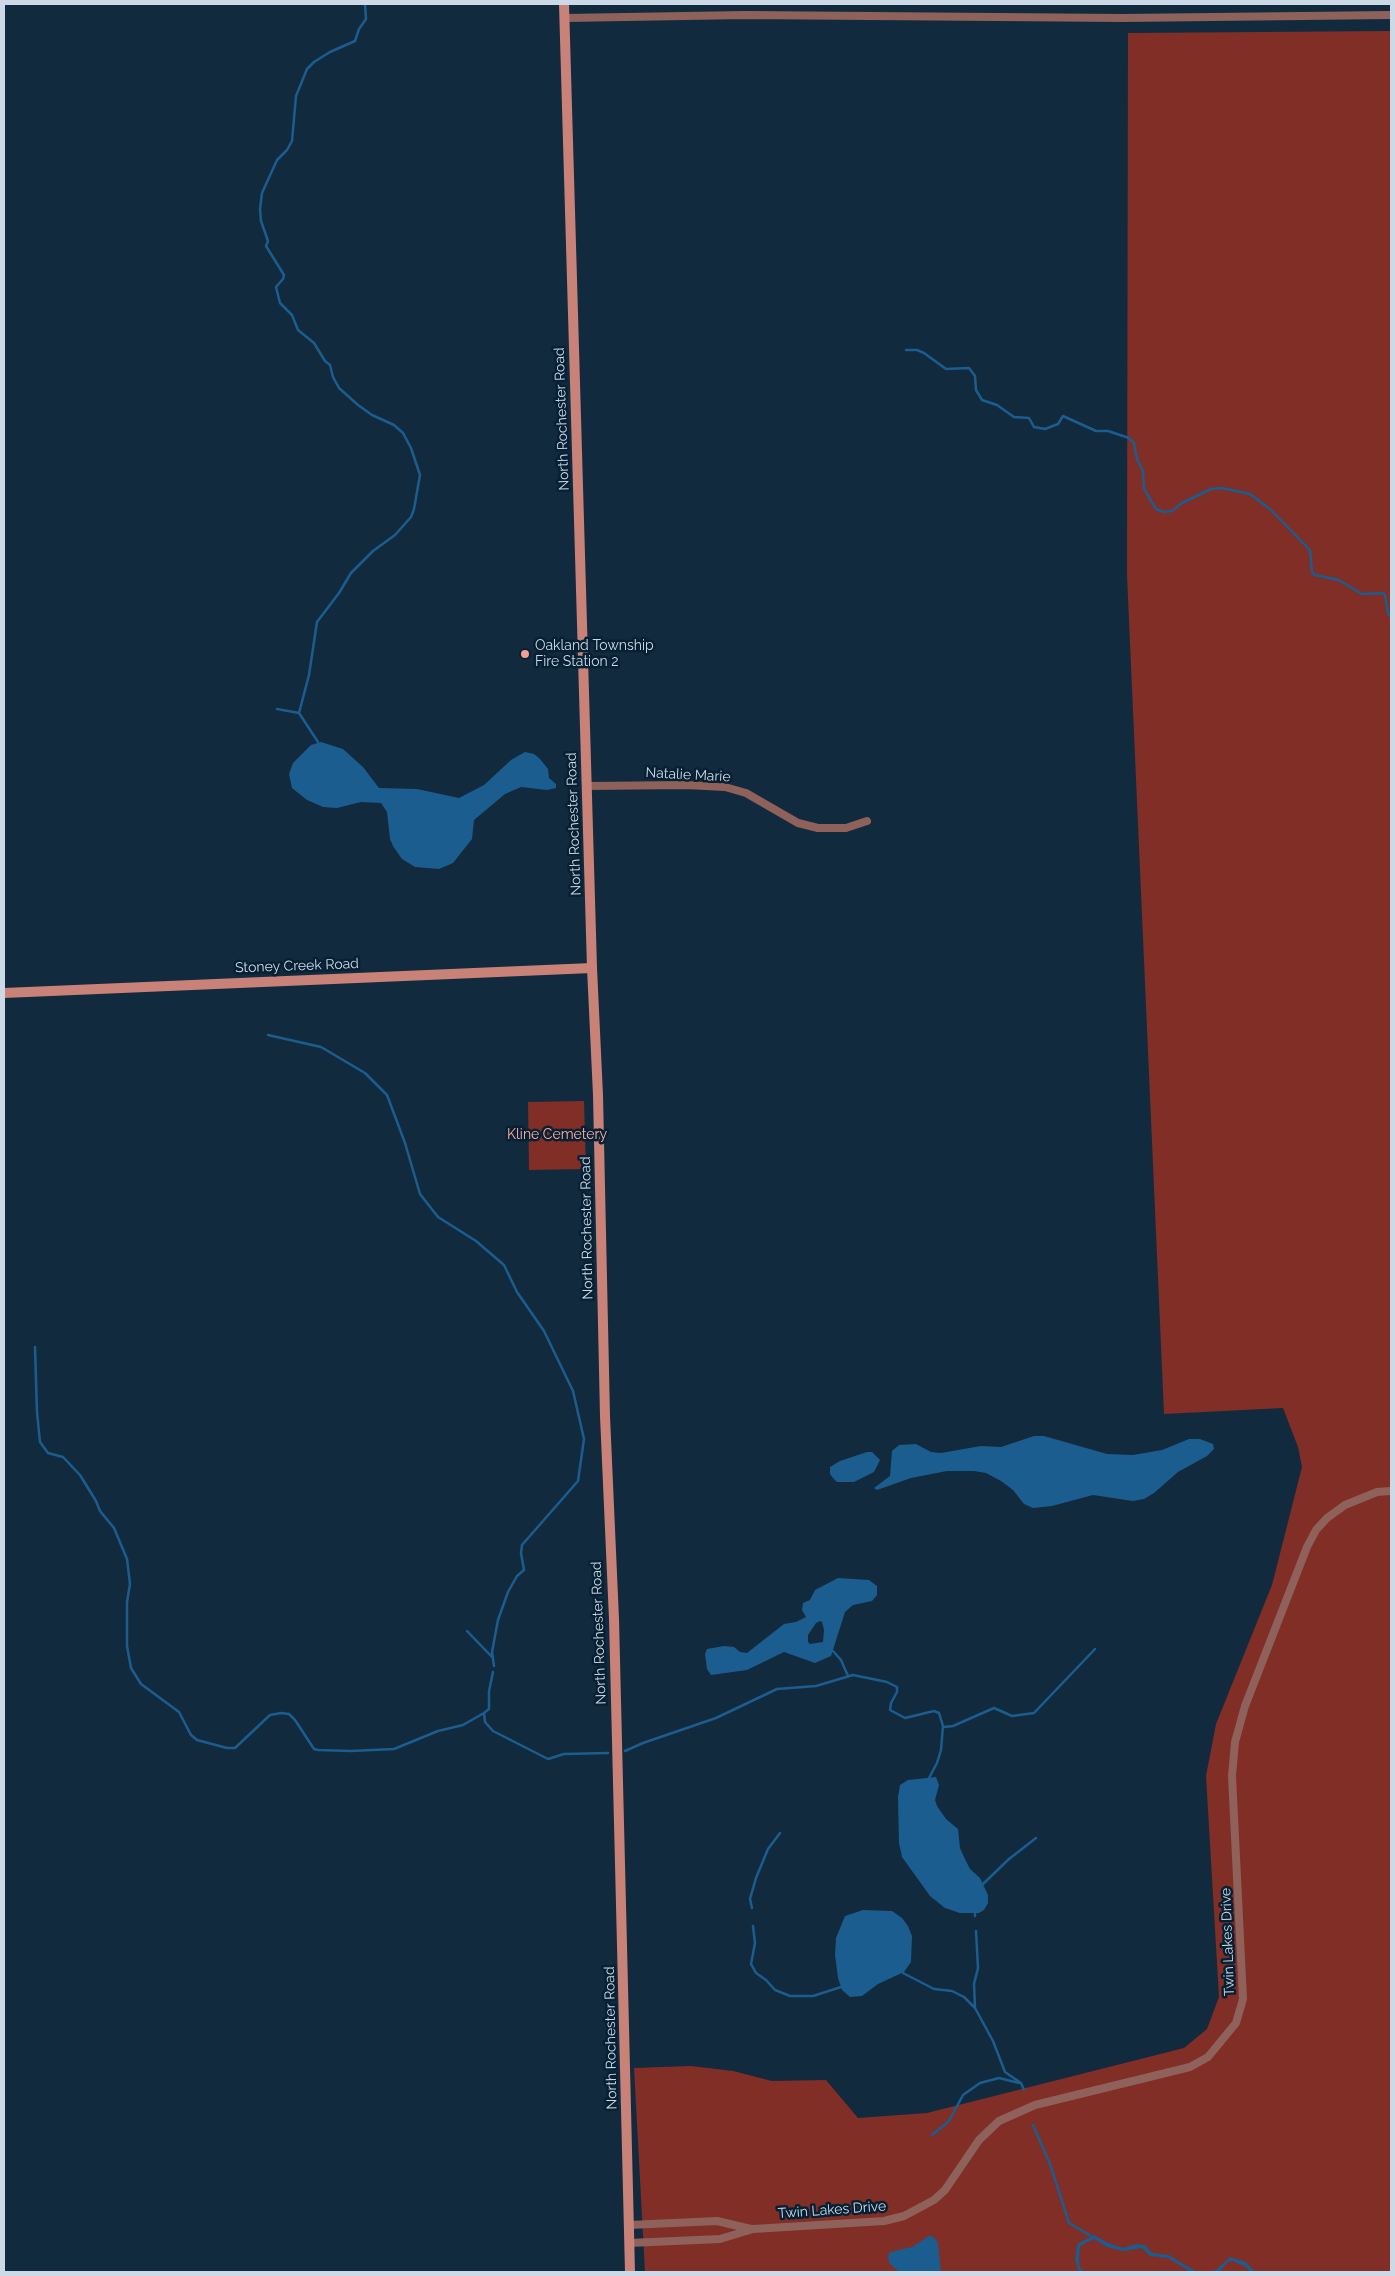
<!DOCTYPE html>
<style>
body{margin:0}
#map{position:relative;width:1395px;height:2276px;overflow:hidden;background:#122a3e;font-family:Raleway,sans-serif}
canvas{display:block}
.frame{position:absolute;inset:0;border:5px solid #ccdae7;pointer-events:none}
</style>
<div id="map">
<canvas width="1395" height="2276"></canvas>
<div class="frame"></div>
</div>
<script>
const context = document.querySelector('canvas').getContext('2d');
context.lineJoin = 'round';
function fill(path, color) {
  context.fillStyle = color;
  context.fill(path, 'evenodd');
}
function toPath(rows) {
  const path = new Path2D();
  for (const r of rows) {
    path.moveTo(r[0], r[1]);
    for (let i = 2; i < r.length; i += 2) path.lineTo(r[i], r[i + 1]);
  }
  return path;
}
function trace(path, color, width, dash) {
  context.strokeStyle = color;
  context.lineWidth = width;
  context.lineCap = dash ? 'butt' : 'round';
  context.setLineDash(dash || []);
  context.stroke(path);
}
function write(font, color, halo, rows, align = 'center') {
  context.font = font + ' Raleway,sans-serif';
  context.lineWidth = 5;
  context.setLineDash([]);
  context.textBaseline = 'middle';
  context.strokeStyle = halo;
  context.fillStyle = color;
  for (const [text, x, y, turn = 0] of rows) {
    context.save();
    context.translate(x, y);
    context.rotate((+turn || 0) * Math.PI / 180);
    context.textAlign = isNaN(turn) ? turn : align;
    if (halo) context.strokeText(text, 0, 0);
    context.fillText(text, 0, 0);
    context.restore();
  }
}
fill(toPath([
 [1391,31,1391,2272,645,2272,634,2068,691,2066,733,2071,772,2081,826,2080,858,2118,927,2113,1184,2048,1207,2029,1219,1997,1206,1776,1216,1724,1272,1585,1302,1467,1298,1447,1283,1408,1164,1414,1127,575,1128,33],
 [584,1101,586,1169,529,1170,528,1102]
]), '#802e26');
fill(toPath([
 [321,742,343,749,363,767,379,788,417,789,459,798,484,785,511,760,525,752,534,754,540,759,548,769,549,778,556,784,556,788,547,790,521,787,505,794,474,820,472,839,453,863,439,869,415,867,402,859,393,846,390,839,387,812,381,803,361,802,337,808,323,807,307,800,292,788,289,774,293,763,311,745],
 [1034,1436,1044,1436,1107,1454,1133,1455,1162,1450,1189,1439,1200,1439,1213,1444,1214,1449,1207,1456,1178,1472,1154,1493,1144,1499,1133,1501,1093,1495,1052,1506,1033,1508,1024,1504,1013,1490,1001,1481,986,1473,974,1471,947,1471,911,1478,877,1490,874,1488,890,1476,892,1451,899,1445,916,1444,931,1452,941,1453,981,1446,1001,1447],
 [867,1452,872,1452,880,1460,874,1472,854,1482,837,1482,833,1478,830,1474,830,1467,840,1461],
 [838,1578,869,1580,877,1586,877,1595,872,1601,853,1605,845,1612,831,1656,815,1663,784,1652,747,1670,711,1675,707,1669,705,1654,707,1649,724,1646,734,1647,740,1652,747,1653,784,1624,796,1622,806,1617,802,1610,803,1603,810,1600,815,1590],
 [820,1621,822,1622,824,1630,823,1642,810,1644,808,1642,808,1635,816,1623],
 [936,1777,939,1785,935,1800,937,1806,946,1819,958,1829,960,1848,964,1857,970,1869,980,1878,988,1895,988,1903,984,1910,979,1913,960,1913,945,1908,930,1896,902,1857,899,1843,898,1797,900,1785,908,1780],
 [863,1910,892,1911,902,1918,908,1926,912,1936,911,1962,904,1972,878,1984,862,1996,850,1997,842,1990,838,1978,835,1955,836,1938,845,1916],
 [1094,2235,1108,2243,1123,2248,1137,2244,1145,2245,1152,2253,1169,2255,1197,2272,1191,2272,1168,2258,1150,2256,1142,2248,1123,2251,1107,2247,1094,2239,1080,2246,1079,2260,1080,2267,1084,2272,1079,2272,1075,2260,1077,2244],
 [929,2236,934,2237,938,2243,941,2272,899,2272,889,2263,888,2256,890,2252,912,2247],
 [1230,2257,1246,2262,1255,2272,1250,2272,1246,2267,1233,2261,1228,2262,1219,2272,1206,2272,1216,2270]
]), '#1b5d8f');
trace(toPath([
 [906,350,917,350,924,353,946,369,969,368,975,376,976,390,982,400,997,405,1014,417,1029,418,1034,427,1045,429,1058,424,1063,416,1096,431,1108,431,1129,438,1134,443,1137,459,1143,471,1144,489,1156,509,1164,512,1172,511,1182,503,1211,489,1222,488,1250,494,1270,509,1310,550,1312,572,1315,575,1339,580,1362,594,1383,593,1385,595,1388,613,1391,617],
 [277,709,299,713],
 [318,742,299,713,309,675,317,622,339,593,351,573,373,551,395,535,411,517,414,509,420,475,411,448,403,433,394,425,372,415,358,405,339,388,333,377,330,365,325,361,314,343,298,330,292,315,280,303,276,287,283,279,284,275,266,246,268,241,261,221,260,209,262,193,277,160,287,150,292,141,296,96,307,69,314,62,330,52,355,41,359,29,366,19,365,4],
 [268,1035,321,1047,365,1073,387,1095,405,1143,420,1194,438,1217,476,1241,504,1265,517,1292,544,1331,573,1391,584,1439,578,1481,522,1545,521,1553,524,1570,517,1576,508,1592,498,1620,492,1652,494,1666],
 [35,1347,37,1412,40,1442,48,1453,63,1457,80,1475,96,1501,100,1511,114,1528,127,1559,130,1584,127,1602,127,1646,131,1668,141,1684,179,1712,191,1735,197,1740,227,1748,235,1748,270,1715,281,1713,289,1714,295,1720,314,1749,318,1750,351,1751,394,1749,438,1731,463,1725,484,1713,489,1709,489,1691,493,1672],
 [467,1631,493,1658],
 [833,1651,841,1660,848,1676],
 [484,1713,485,1722,493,1731,548,1759,564,1754,608,1753],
 [944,1727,953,1726,994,1708,1012,1716,1034,1713,1095,1649],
 [625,1751,643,1743,716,1718,777,1689,816,1686,853,1675,887,1682,897,1687,897,1692,891,1703,890,1710,905,1718,934,1711,939,1713,943,1726,941,1750,937,1763,929,1778],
 [983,1884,1009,1859,1036,1838],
 [752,1908,750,1899,756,1878,768,1849,780,1833],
 [975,1913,975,1916],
 [753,1926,755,1943,751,1964,756,1973,766,1980,775,1990,790,1996,813,1996,841,1987],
 [903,1973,934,1989,952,1991,964,1997,975,2008,993,2041,1005,2072,1021,2083,1024,2090],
 [975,2007,974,1984,978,1968,976,1931],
 [1033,2125,1050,2164,1069,2223,1091,2236],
 [932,2135,949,2121,963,2095,980,2083,999,2078,1019,2083]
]), '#1b5d8f', 2.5);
trace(toPath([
 [565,18,745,15,1123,18,1391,15],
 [587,786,686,785,725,787,746,793,798,823,818,828,846,828,867,821],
 [629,2225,717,2221,751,2229],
 [629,2243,720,2239,753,2229,884,2221,904,2216,934,2200,945,2190,979,2140,999,2121,1035,2105,1190,2067,1208,2057,1236,2023,1243,1999,1232,1776,1235,1742,1245,1706,1307,1547,1316,1530,1327,1518,1345,1505,1377,1492,1391,1491]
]), '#8e625b', 8);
trace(toPath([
 [564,4,592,968,598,1095,605,1416,614,1619,630,2272],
 [4,993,592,968]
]), '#c88278', 10);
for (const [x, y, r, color] of [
 [525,654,5,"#f59d90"]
]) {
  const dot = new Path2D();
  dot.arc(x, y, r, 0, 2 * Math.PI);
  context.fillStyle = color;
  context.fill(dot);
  trace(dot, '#082033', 2);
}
write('14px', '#ccdae7', '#082033', [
 ["North Rochester Road",562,419,-92],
 ["Natalie Marie",688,775,3],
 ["North Rochester Road",574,824,-92],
 ["Stoney Creek Road",297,966,-2],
 ["North Rochester Road",587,1228,-91],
 ["North Rochester Road",599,1633,-92],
 ["Twin Lakes Drive",1228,1942,-92],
 ["North Rochester Road",611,2038,-91],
 ["Twin Lakes Drive",832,2210,-4]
]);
write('14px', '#ccdae7', '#082033', [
 ["Oakland Township",535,646],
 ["Fire Station 2",535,662]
], 'left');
write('14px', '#ffafa3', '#082033', [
 ["Kline Cemetery",557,1135]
]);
</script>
